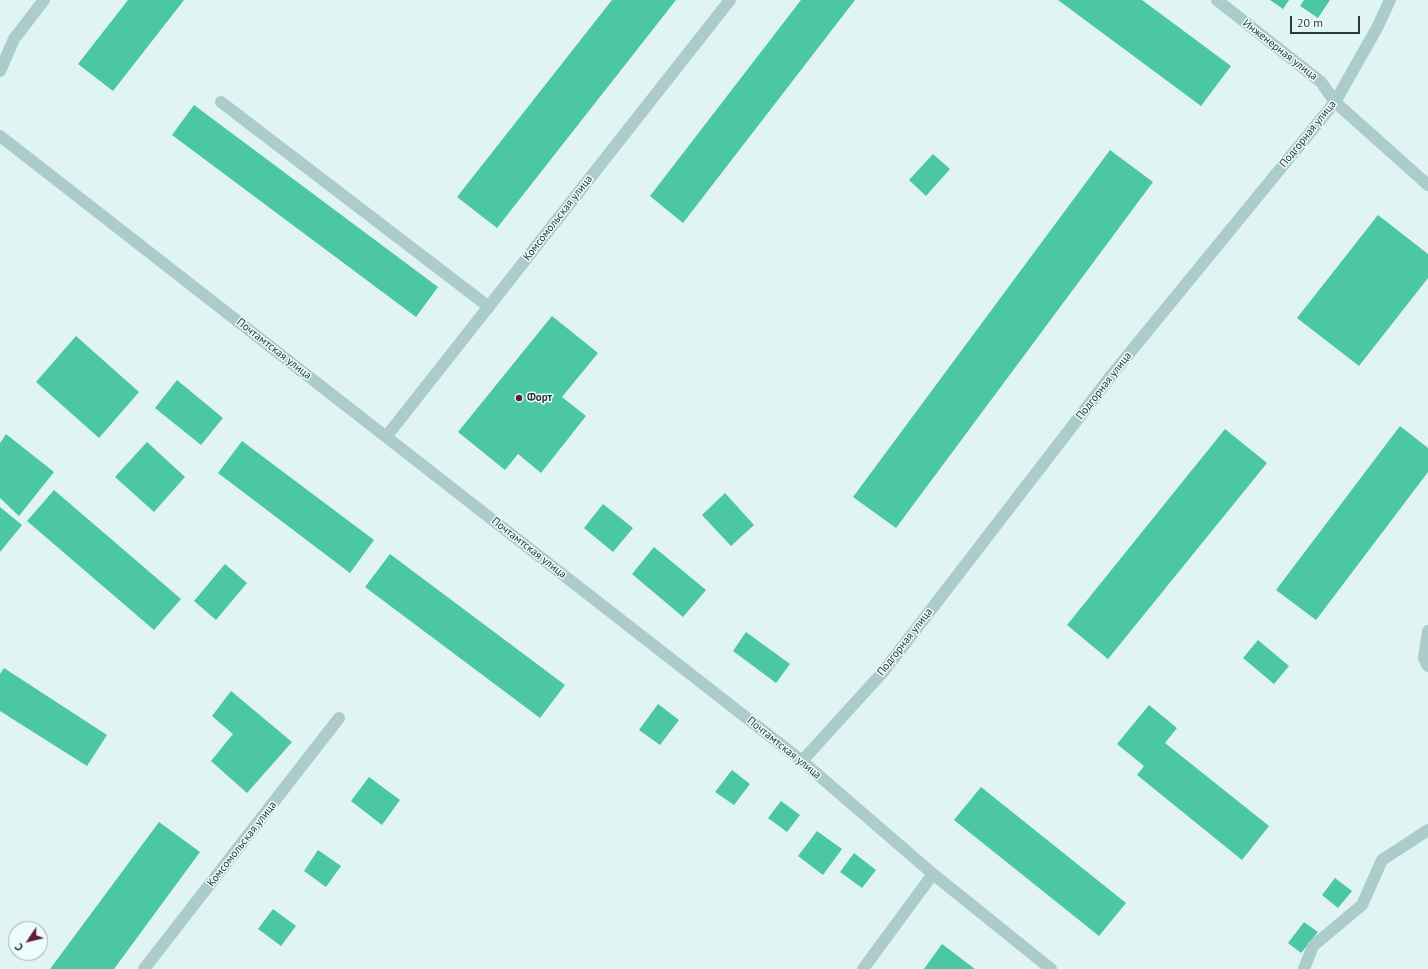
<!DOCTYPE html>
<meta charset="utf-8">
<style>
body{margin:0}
#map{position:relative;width:1428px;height:969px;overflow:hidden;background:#e0f4f4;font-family:"PT Sans",sans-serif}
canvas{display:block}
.north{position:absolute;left:8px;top:921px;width:40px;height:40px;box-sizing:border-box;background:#edfbfb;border:1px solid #9faead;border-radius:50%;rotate:235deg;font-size:11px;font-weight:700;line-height:16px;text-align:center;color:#2b3a37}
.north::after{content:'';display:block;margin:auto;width:14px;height:18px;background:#5d1f3c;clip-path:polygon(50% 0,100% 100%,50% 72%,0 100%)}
.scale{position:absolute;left:1290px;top:16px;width:70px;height:18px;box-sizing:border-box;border:2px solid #2b3a37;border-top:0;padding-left:5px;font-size:12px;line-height:14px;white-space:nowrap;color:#2b3a37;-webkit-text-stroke:3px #edfbfb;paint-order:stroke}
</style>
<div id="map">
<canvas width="1428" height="969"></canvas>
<div class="north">С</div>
<div class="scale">20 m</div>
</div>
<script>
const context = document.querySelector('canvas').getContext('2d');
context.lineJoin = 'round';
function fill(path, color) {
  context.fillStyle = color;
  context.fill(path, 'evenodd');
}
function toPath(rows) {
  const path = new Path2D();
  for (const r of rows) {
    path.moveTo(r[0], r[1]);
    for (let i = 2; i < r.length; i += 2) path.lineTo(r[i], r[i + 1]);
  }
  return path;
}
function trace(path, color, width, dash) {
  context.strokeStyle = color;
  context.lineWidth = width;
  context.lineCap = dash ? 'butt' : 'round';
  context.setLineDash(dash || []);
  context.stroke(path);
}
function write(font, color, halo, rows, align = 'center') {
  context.font = font + ' "PT Sans",sans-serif';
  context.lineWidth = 3;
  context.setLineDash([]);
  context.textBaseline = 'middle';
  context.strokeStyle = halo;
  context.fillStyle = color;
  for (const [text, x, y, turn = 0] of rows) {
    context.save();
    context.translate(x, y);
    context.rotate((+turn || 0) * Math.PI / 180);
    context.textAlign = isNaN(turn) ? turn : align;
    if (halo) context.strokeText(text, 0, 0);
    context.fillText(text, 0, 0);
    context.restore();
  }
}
fill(toPath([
 [128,0,184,0,113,91,78,64],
 [612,0,676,0,497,228,457,197],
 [801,0,855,0,683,223,650,196],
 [1058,0,1142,0,1231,66,1201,106],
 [1270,0,1289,0,1283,9],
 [1304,0,1330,0,1318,18,1300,6],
 [194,105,438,287,416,317,172,135],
 [1110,150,1153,182,896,528,853,497],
 [933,154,950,169,926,196,909,180],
 [1378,215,1428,254,1428,278,1359,366,1297,318],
 [552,316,598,353,562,397,586,416,541,473,518,454,505,470,458,432],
 [76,336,139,392,99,438,36,382],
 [177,380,223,418,201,445,155,408],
 [1400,426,1428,448,1428,472,1316,620,1276,590],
 [1225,429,1267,463,1108,659,1067,625],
 [6,434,54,472,19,516,0,498,0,443],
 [242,441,374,540,350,573,218,473],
 [147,442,185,477,154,512,115,477],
 [54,490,181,599,154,630,27,521],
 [725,493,754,525,731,546,702,515],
 [603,504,633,528,613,552,584,528],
 [0,507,22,525,0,552],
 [654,547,706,590,683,617,632,574],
 [390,554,565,685,540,718,365,587],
 [225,564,247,583,216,620,194,601],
 [746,632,790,664,776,683,733,651],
 [1258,640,1289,666,1274,684,1243,658],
 [4,668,107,735,87,766,0,711,0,674],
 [231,691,292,742,247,793,211,761,233,734,212,716],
 [658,704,679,720,660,745,639,730],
 [1149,705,1177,728,1165,743,1269,826,1242,860,1137,775,1144,766,1117,744],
 [732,770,750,784,734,805,715,792],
 [369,777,400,800,382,825,351,801],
 [981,787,1126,903,1099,936,954,820],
 [781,801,800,815,787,832,768,818],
 [159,822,200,852,114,969,50,969],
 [817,831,842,849,823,875,798,856],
 [318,850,341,866,326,887,304,871],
 [854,853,876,870,862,888,840,872],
 [1335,878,1352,891,1338,908,1322,895],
 [273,909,296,926,281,946,258,929],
 [1304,922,1318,932,1301,953,1288,943],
 [942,944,975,969,924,969]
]), '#4bc7a3');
trace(toPath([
 [1217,0,1321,82,1335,102,1428,185],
 [0,71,14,39,44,0],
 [221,102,489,307],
 [0,136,802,761,933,874,1051,969],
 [386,437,730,0],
 [1428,631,1424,658,1428,666],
 [802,761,883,672,1114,372,1335,102,1377,28,1390,0],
 [144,969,339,718],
 [863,969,933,874],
 [1304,969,1313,946,1362,905,1382,860,1428,830]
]), '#abccca', 12);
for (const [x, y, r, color] of [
 [519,398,4,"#5d1f3c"]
]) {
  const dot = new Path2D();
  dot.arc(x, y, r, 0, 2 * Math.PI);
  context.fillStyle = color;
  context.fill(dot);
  trace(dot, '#edfbfb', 1.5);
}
write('11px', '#2b3a37', '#edfbfb', [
 ["Инженерная улица",1280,50,38],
 ["Подгорная улица",1308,134,-51],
 ["Комсомольская улица",558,218,-52],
 ["Почтамтская улица",274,349,38],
 ["Подгорная улица",1104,386,-52],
 ["Почтамтская улица",529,548,38],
 ["Подгорная улица",905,642,-52],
 ["Почтамтская улица",784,748,39],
 ["Комсомольская улица",242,844,-52]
]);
write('bold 11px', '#2b3a37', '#edfbfb', [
 ["Форт",527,398]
], 'left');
</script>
